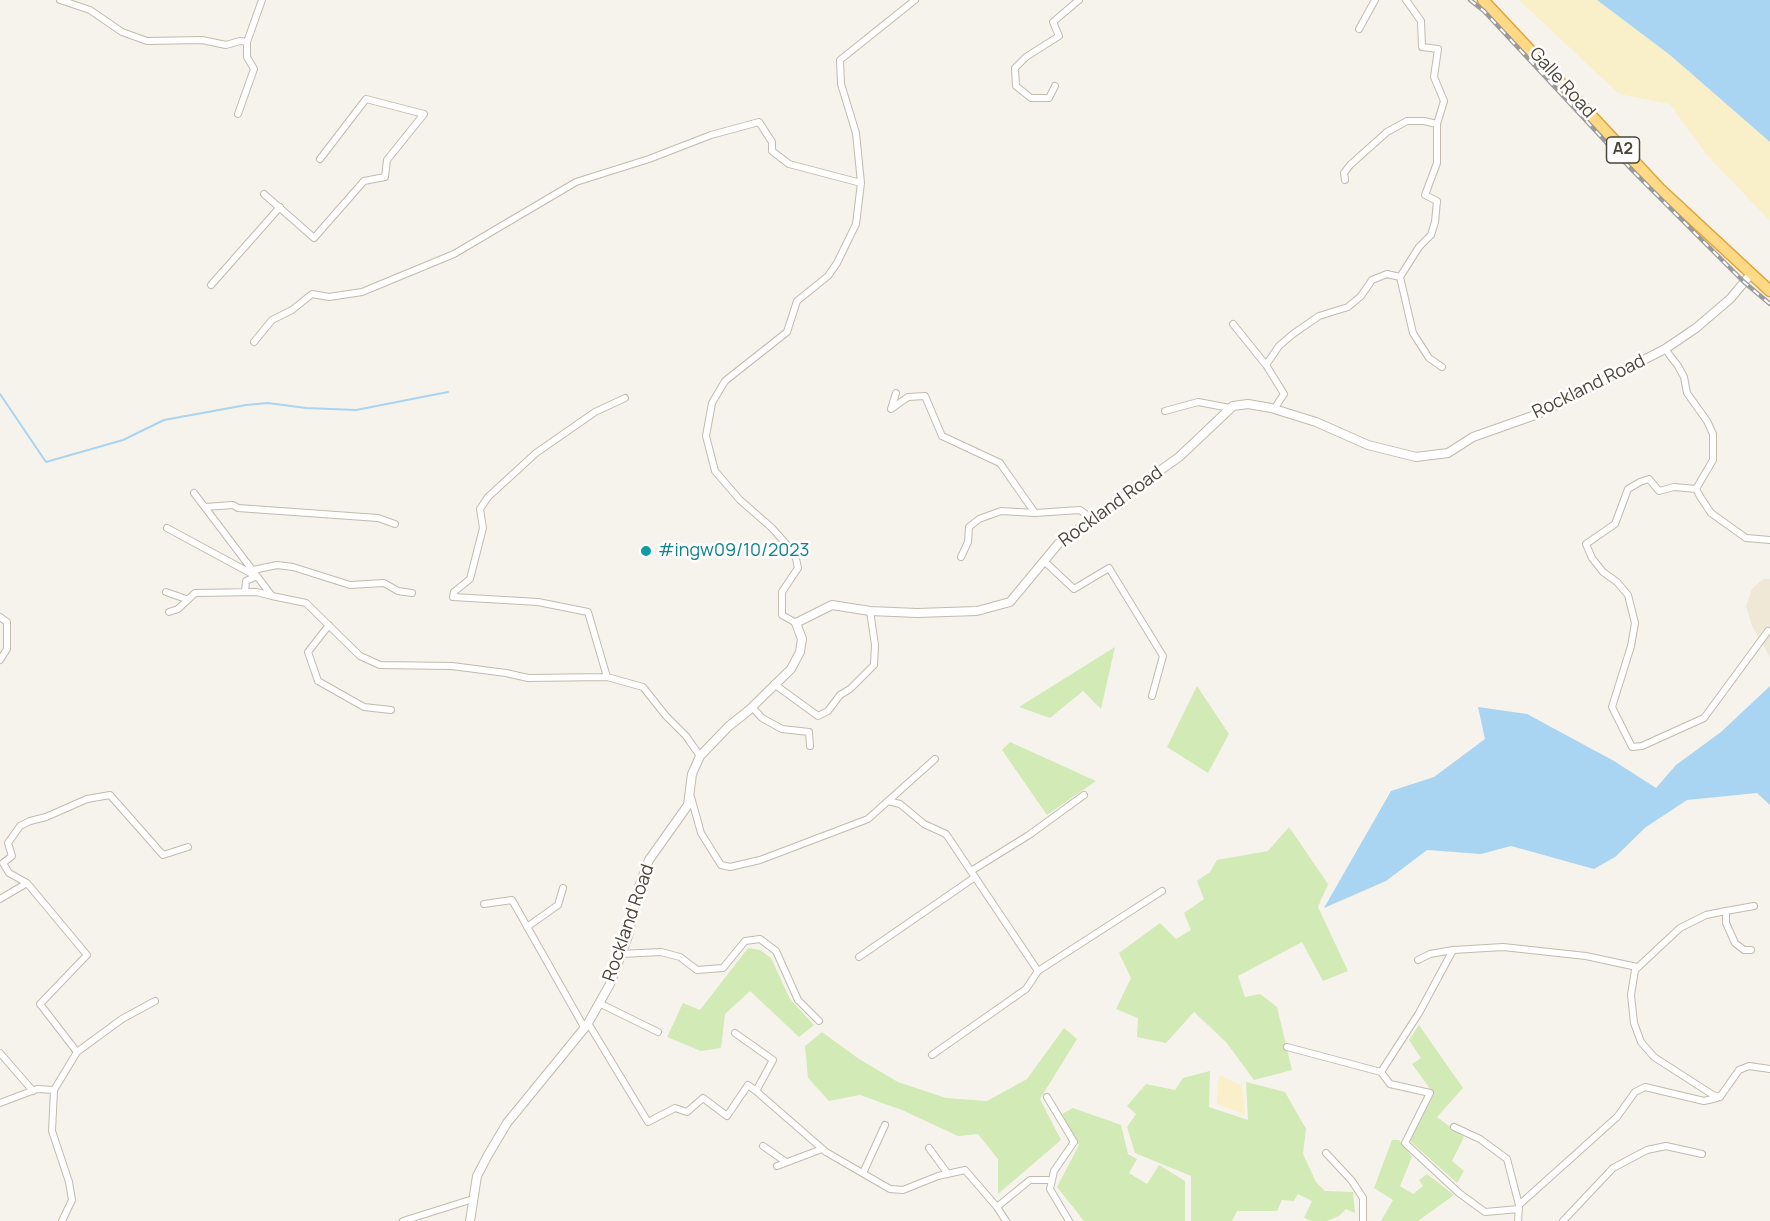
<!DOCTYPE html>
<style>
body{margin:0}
canvas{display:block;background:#f6f3ec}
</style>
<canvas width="1770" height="1221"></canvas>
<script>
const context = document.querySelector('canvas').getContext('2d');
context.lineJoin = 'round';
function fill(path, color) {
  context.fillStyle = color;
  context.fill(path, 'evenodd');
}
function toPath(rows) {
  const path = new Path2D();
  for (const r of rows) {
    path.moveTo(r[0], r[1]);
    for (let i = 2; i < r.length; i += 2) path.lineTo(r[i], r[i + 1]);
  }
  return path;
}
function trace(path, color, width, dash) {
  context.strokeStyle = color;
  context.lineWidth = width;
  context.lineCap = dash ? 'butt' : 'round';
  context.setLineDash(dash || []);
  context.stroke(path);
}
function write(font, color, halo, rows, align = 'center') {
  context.font = font + ' Manrope,sans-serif';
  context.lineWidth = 5;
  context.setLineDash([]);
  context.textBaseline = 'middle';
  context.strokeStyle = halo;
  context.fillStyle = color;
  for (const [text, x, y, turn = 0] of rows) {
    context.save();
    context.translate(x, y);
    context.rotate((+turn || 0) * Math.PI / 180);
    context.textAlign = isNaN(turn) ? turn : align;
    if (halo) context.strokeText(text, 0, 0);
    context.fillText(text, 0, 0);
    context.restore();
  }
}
fill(toPath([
 [1763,579,1770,579,1770,657,1752,626,1746,606,1752,589]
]), '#efe8d6');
fill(toPath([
 [1115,647,1101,709,1083,691,1050,718,1019,707],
 [1197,686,1229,734,1208,773,1167,747],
 [1010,742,1096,781,1047,815,1002,750],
 [1289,827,1328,884,1318,907,1348,971,1323,981,1302,942,1238,976,1245,997,1260,994,1277,1007,1292,1070,1254,1080,1226,1042,1194,1012,1166,1043,1137,1037,1138,1018,1116,1009,1131,978,1119,953,1160,923,1176,939,1191,930,1184,913,1204,899,1197,881,1210,872,1217,860,1268,851],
 [748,948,760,950,771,958,790,999,814,1025,799,1037,750,991,725,1014,721,1048,701,1051,667,1037,683,1003,700,1010],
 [1419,1025,1463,1088,1437,1117,1464,1137,1452,1161,1464,1171,1457,1183,1410,1141,1434,1094,1412,1064,1421,1058,1409,1040],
 [1064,1028,1077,1039,1040,1099,1061,1140,998,1194,998,1159,978,1134,958,1136,902,1110,860,1095,829,1101,808,1078,805,1046,822,1032,859,1059,898,1082,946,1098,987,1101,1027,1079],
 [1210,1071,1209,1107,1248,1120,1246,1082,1285,1092,1306,1129,1303,1154,1316,1182,1325,1191,1353,1192,1355,1213,1346,1209,1339,1216,1327,1221,1312,1221,1304,1218,1312,1201,1298,1194,1294,1201,1282,1200,1277,1211,1237,1211,1232,1221,1191,1221,1191,1176,1135,1153,1127,1127,1136,1114,1127,1106,1146,1084,1175,1090,1183,1078],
 [1073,1108,1121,1125,1128,1154,1137,1159,1129,1173,1147,1184,1159,1165,1185,1181,1185,1221,1084,1221,1057,1187,1079,1145,1062,1114],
 [1392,1140,1399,1140,1412,1157,1400,1186,1413,1194,1423,1186,1419,1180,1427,1174,1454,1195,1418,1221,1381,1221,1393,1200,1374,1188]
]), '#d2eab5');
fill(toPath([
 [1519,0,1597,0,1670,55,1770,142,1770,221,1706,154,1670,104,1619,94],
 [1219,1075,1242,1086,1245,1115,1217,1104]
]), '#f9efc9');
fill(toPath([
 [1597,0,1770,0,1770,142,1670,55],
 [1770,686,1770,805,1757,793,1687,800,1646,827,1615,857,1594,869,1511,846,1481,854,1427,850,1386,881,1324,908,1391,791,1434,777,1485,739,1478,707,1527,714,1614,761,1656,788,1676,765,1721,732]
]), '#a9d4f2');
trace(toPath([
 [0,394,46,462,123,440,164,420,246,405,268,403,306,408,356,410,448,392]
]), '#a9d4f2', 2);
const minor = toPath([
 [60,0,90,10,122,32,147,41,202,40,226,45,240,41,247,42,262,0],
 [1359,29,1375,0],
 [1055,86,1049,98,1031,98,1016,86,1015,68,1026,57,1059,36,1053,22,1079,0],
 [238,114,254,69,247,57,247,42],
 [1345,180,1344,173,1350,165,1387,132,1407,121,1424,121,1437,124],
 [264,194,314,238,364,181,385,177,387,160,424,114,366,99,320,159],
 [1400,277,1419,247,1431,235,1435,222,1437,201,1425,195,1437,163,1437,124,1444,101,1434,77,1438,49,1422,47,1421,21,1406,0],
 [211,285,280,207],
 [1233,324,1266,365,1284,394,1274,409],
 [254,342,272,320,292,310,312,294,329,297,362,292,454,254,576,182,649,159,711,135,759,122,772,142,772,151,789,164,861,183],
 [1665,349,1678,366,1684,377,1687,393,1707,421,1713,434,1713,460,1696,489,1701,498,1711,513,1746,538,1770,540],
 [1266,365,1279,346,1293,334,1319,316,1348,307,1361,296,1372,280,1387,274,1400,277,1413,333,1429,358,1442,367],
 [896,393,891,409,908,397,925,396,942,436,1000,463,1035,513],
 [1165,411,1198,402,1230,408],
 [1696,489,1674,487,1659,491,1649,479,1640,482,1628,489,1615,524,1586,544,1592,558,1603,572,1617,582,1628,595,1635,623,1631,646,1612,707,1632,747,1642,746,1704,718,1768,631],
 [194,493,272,596,306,603,360,656,380,665,452,666,506,673,528,678,607,677,643,687,666,716,686,736,700,756],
 [205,507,233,505,238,508,378,518,395,524],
 [167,528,254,575],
 [961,557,968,542,969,527,979,519,1001,511,1035,513,1080,510,1091,518],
 [1044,561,1074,589,1109,568,1163,656,1152,696],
 [253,570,277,565,293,567,350,585,384,583,398,591,412,593],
 [166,592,186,599],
 [245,592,246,581,257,576],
 [169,612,178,609,195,593,257,592,272,596],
 [0,617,7,622,7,649,0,660],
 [796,623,782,615,782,592,798,568,795,554,772,528,740,500,715,471,706,436,712,403,725,381,787,332,797,301,828,276,837,263,856,224,861,183,856,133,841,84,840,60,915,0],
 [329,625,308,652,318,681,364,707,391,710],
 [607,677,588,612,538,602,453,597,454,592,470,579,483,528,480,509,488,497,536,453,595,412,625,398],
 [774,684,818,716,828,711,840,695,850,689,874,665,875,645,870,611],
 [752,707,762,718,782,729,809,732,810,746],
 [691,797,701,833,721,865,730,867,760,860,868,819,888,801,900,804,924,824,946,834,1038,971],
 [888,801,935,759],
 [971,871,1029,835,1084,795],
 [27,883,9,873,3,863,12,856,8,843,20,826,30,821,46,817,87,799,110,795,163,855,188,847],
 [0,899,27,883,87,955,40,1004,77,1052],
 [484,904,512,900,584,1027],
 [1726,911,1754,906],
 [527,927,558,905,563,888],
 [1751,950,1744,950,1735,943,1726,923,1726,911,1706,915,1680,928,1635,970,1631,995,1634,1023,1641,1042,1654,1057,1713,1095,1720,1097,1739,1070,1749,1066,1770,1069],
 [621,954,661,952,680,957,697,970,723,968,745,941,760,939,776,951,798,1000,819,1021],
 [859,957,975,877],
 [1418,960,1430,954,1453,950,1503,947,1586,956,1637,967],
 [599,1003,658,1032],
 [588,1023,648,1122,675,1108,687,1112,703,1098,727,1116,748,1085,756,1091],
 [735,1033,773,1060,756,1091,826,1152,890,1189,903,1190,938,1176,965,1170,997,1207],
 [1287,1047,1381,1072,1390,1084,1430,1093,1405,1143,1459,1193,1485,1212,1519,1209],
 [0,1053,33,1091],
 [932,1055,1026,989,1038,971,1162,891,1038,971],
 [1381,1072,1419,1013,1453,950],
 [1047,1097,1074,1142,1054,1171,1050,1189,1069,1221],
 [0,1103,37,1089,54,1090],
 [1454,1127,1480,1139,1507,1159,1519,1205],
 [763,1146,786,1162],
 [929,1148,948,1174],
 [1326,1153,1352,1181,1363,1198,1363,1221],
 [777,1166,822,1149],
 [863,1173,885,1125],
 [62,1221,72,1200,69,1182,52,1131,54,1090,77,1052,122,1019,155,1001],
 [403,1221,473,1199],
 [1006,1221,997,1207,1030,1180,1052,1180],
 [1518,1221,1519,1205,1617,1117,1635,1092,1645,1087,1704,1101,1717,1098],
 [1563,1221,1613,1168,1647,1150,1666,1146,1702,1154]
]);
const tertiary = toPath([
 [470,1221,477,1176,488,1155,507,1123,587,1025,610,984,628,936,639,887,649,860,688,805,692,774,700,756,729,726,748,711,791,669,800,652,802,639,796,623,832,605,870,611,917,613,977,611,1010,602,1059,543,1179,457,1233,406,1248,404,1271,408,1316,422,1368,445,1416,457,1448,453,1473,437,1538,414,1665,349,1696,328,1730,299,1751,274]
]);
const trunk = toPath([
 [1483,0,1660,189,1770,291]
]);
trace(minor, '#c2bbae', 8);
trace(tertiary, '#c2bbae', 10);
trace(trunk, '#e0a43c', 13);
trace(minor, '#fff', 6);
trace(tertiary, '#fff', 8);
trace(trunk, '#ffd985', 10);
const rail = toPath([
 [1470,0,1484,11,1632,170,1744,282,1770,304]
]);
trace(rail, '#9a9a9a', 4.5);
trace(rail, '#fff', 2, [7]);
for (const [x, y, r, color] of [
 [646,551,6,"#0f9aa8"]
]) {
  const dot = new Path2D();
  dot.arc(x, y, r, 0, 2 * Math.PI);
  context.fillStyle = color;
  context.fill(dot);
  trace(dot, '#fff', 2);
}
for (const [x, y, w] of [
 [1623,150,33]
]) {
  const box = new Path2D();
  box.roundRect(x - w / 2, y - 13, w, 26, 4.5);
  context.fillStyle = '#fff';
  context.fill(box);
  trace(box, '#4b4439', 1.5);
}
write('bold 16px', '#4b4439', null, [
 ["A2",1623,150]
]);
write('18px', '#4b4439', '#fff', [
 ["Galle Road",1562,83,48],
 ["Rockland Road",1589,387,-26],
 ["Rockland Road",1111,507,-36],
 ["Rockland Road",629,923,-71]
]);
write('18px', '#0d838f', '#fff', [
 ["#ingw09/10/2023",658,551]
], 'left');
</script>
